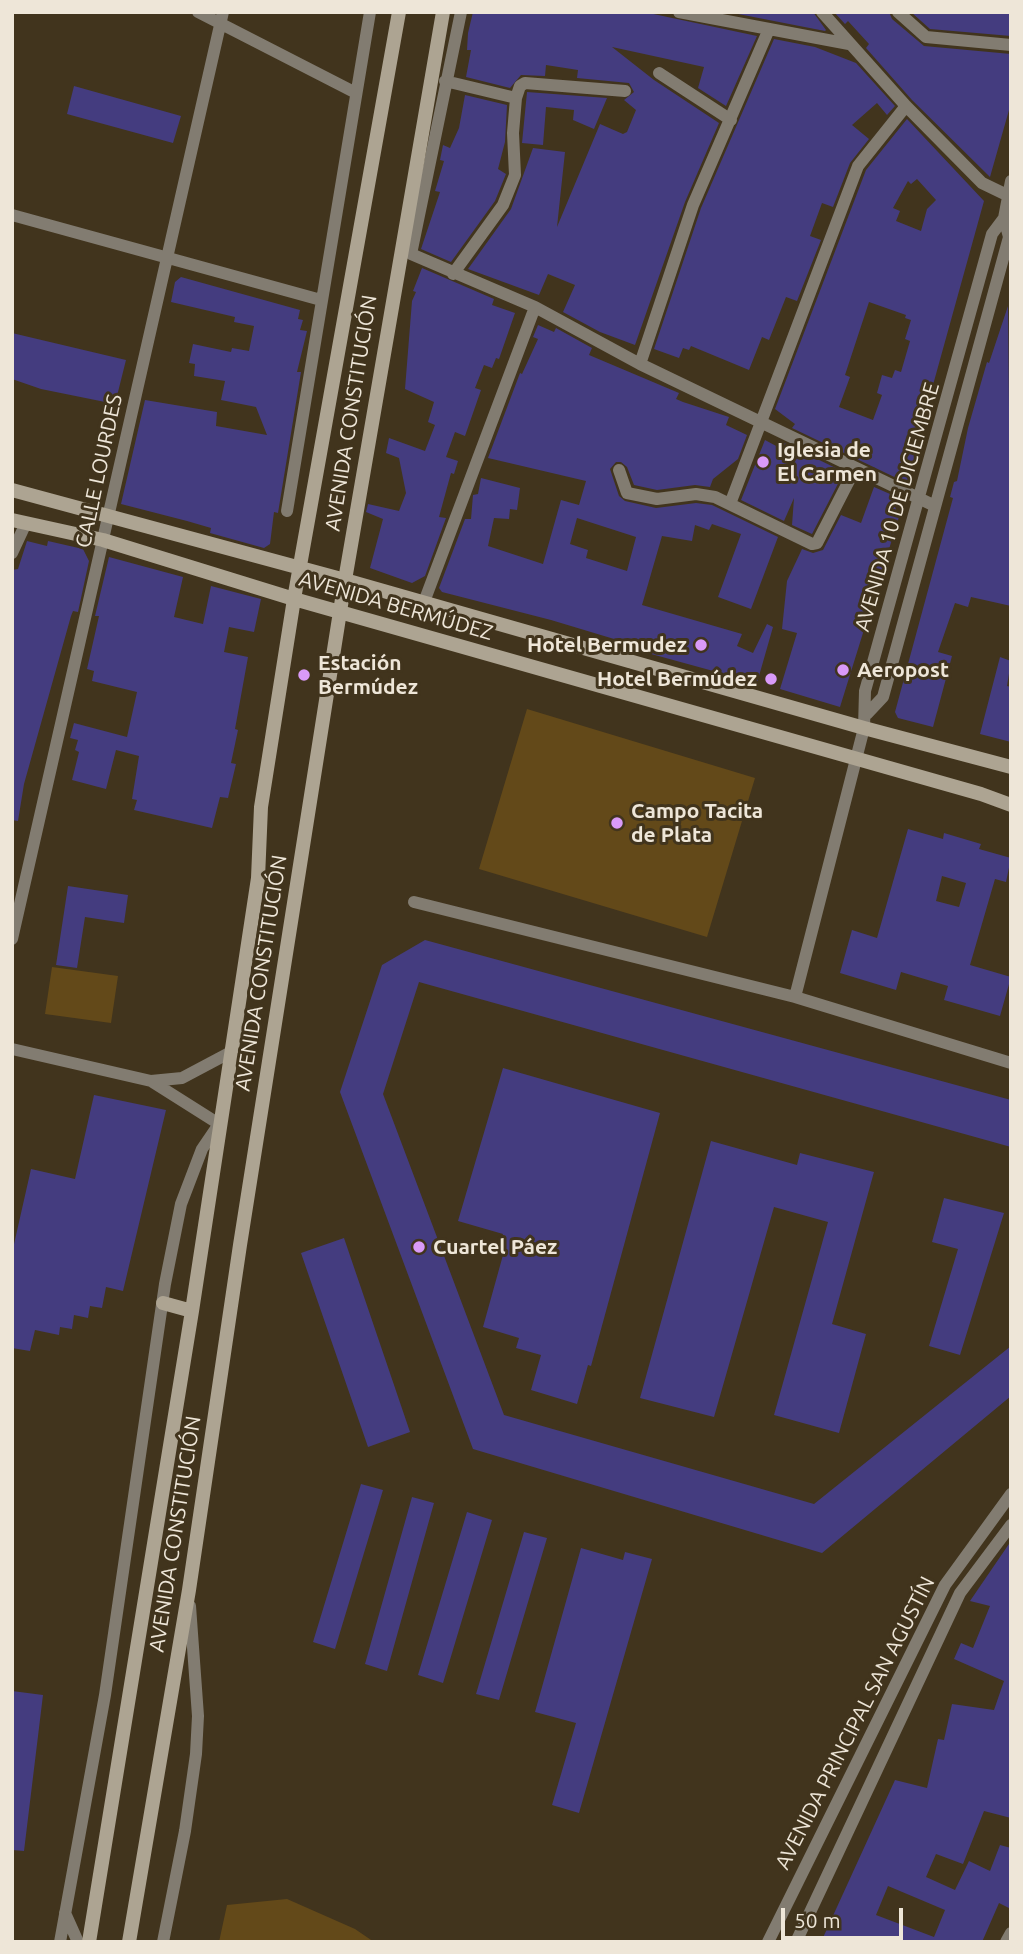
<!DOCTYPE html>
<meta charset="utf-8">
<style>
body{margin:0}
#map{position:relative;width:1023px;height:1954px;overflow:hidden;background:#41341d;font-family:Ubuntu,sans-serif}
canvas{display:block}
.frame{position:absolute;inset:0;border:14px solid #eee6d8;pointer-events:none}
.scale{position:absolute;left:781px;top:1908px;width:122px;height:32px;box-sizing:border-box;border:4px solid #eee6d8;border-top:0;padding-left:9px;font-size:21px;line-height:24px;white-space:nowrap;color:#eee6d8;-webkit-text-stroke:5px #41341d;paint-order:stroke}
</style>
<div id="map">
<canvas width="1023" height="1954"></canvas>
<div class="frame"></div>
<div class="scale">50 m</div>
</div>
<script>
const context = document.querySelector('canvas').getContext('2d');
context.lineJoin = 'round';
function fill(path, color) {
  context.fillStyle = color;
  context.fill(path, 'evenodd');
}
function toPath(rows) {
  const path = new Path2D();
  for (const r of rows) {
    path.moveTo(r[0], r[1]);
    for (let i = 2; i < r.length; i += 2) path.lineTo(r[i], r[i + 1]);
  }
  return path;
}
function trace(path, color, width, dash) {
  context.strokeStyle = color;
  context.lineWidth = width;
  context.lineCap = dash ? 'butt' : 'round';
  context.setLineDash(dash || []);
  context.stroke(path);
}
function write(font, color, halo, rows, align = 'center') {
  context.font = font + ' Ubuntu,sans-serif';
  context.lineWidth = 6;
  context.setLineDash([]);
  context.textBaseline = 'middle';
  context.strokeStyle = halo;
  context.fillStyle = color;
  for (const [text, x, y, turn = 0] of rows) {
    context.save();
    context.translate(x, y);
    context.rotate((+turn || 0) * Math.PI / 180);
    context.textAlign = isNaN(turn) ? turn : align;
    if (halo) context.strokeText(text, 0, 0);
    context.fillText(text, 0, 0);
    context.restore();
  }
}
fill(toPath([
 [527,709,755,778,707,937,479,869],
 [52,967,118,976,111,1023,45,1014],
 [287,1899,355,1929,374,1942,219,1942,227,1905]
]), '#634919');
fill(toPath([
 [473,12,644,12,757,36,726,106,698,88,704,67,612,47,654,80,719,123,685,202,635,345,600,332,563,312,575,285,548,274,539,295,468,269,511,209,533,148,565,152,557,227,600,124,623,134,627,132,636,110,624,100,634,92,629,83,577,78,578,70,546,65,545,76,521,75,510,88,466,77,471,50,467,50,468,33],
 [728,12,813,12,826,30,825,31],
 [834,12,889,12,892,19,924,46,1011,54,1011,103,990,177,912,100,866,48,869,44,848,21,845,24],
 [911,12,1011,12,1011,36,930,29],
 [774,39,815,47,856,63,895,106,887,115,877,103,852,125,869,139,850,163,833,207,822,203,810,236,821,240,797,301,786,297,769,340,762,337,749,370,691,346,689,350,683,348,679,358,654,349,701,208],
 [74,86,181,116,173,143,67,114],
 [527,92,607,98,594,129,573,120,574,110,546,107,543,145,522,143],
 [465,95,507,105,505,142,498,169,506,174,495,201,451,262,421,249,440,192,435,191,444,161,440,160,443,145,450,148,459,128],
 [907,119,984,201,918,439,914,455,918,456,909,484,792,428,795,424,775,409,866,170],
 [917,179,936,200,927,209,921,231,896,221,900,211,893,208,908,181,911,184],
 [869,302,906,315,905,318,911,320,905,339,910,341,901,372,895,370,892,378,882,375,877,393,882,395,873,420,839,407,850,377,845,375],
 [422,268,494,299,492,305,515,313,499,359,496,358,492,368,484,365,475,388,481,390,465,436,455,432,446,457,458,461,454,474,451,473,439,517,446,518,425,576,412,583,370,568,383,519,366,512,368,504,399,511,406,493,399,458,386,453,389,438,425,451,435,425,428,422,434,402,405,389,412,301,416,292,413,291],
 [181,277,300,310,298,319,303,320,300,330,307,331,297,372,301,372,278,513,274,512,270,544,264,548,210,533,211,528,187,521,121,504,145,400,217,412,216,426,267,435,256,407,221,400,225,381,194,376,195,364,189,363,193,344,231,352,232,348,249,351,254,326,234,322,235,317,171,302,175,282],
 [1008,306,1011,606,971,597,968,607,955,603,938,652,952,656,933,727,898,718,895,712,950,509,953,498,950,497,954,482,957,481,968,428,987,362,989,363],
 [538,325,554,332,556,328,592,348,589,355,679,393,676,399,683,402,729,417,726,425,747,435,738,459,713,479,710,487,695,485,657,490,634,485,627,467,621,462,616,462,610,469,619,496,625,501,656,508,696,503,712,505,778,537,751,609,718,597,741,534,712,524,709,530,695,525,692,541,662,536,642,605,742,634,737,646,753,653,767,624,773,627,757,683,633,649,634,645,551,620,442,592,439,588,465,519,471,519,473,495,478,494,481,478,520,488,517,510,510,509,509,519,494,518,488,546,543,564,561,500,579,505,586,481,488,458,520,373,522,374,538,339,533,337],
 [577,518,636,537,627,571,586,558,588,550,570,544],
 [12,333,126,360,115,404,41,389,12,379],
 [765,440,778,447,782,442,844,472,812,534,792,525,794,498,784,521,741,500],
 [874,487,890,494,899,517,840,707,780,689,797,633,782,629,787,581,802,549,813,553,823,550,841,515,861,523],
 [27,541,47,546,48,541,83,549,89,561,78,612,73,611,71,616,24,784,18,821,12,820,12,570,18,569],
 [109,557,183,577,174,617,203,624,211,586,261,599,254,632,229,627,224,652,248,657,235,729,238,730,231,763,236,764,228,798,220,797,212,828,134,810,137,800,132,799,139,756,116,750,106,789,72,780,79,752,75,750,78,740,70,738,74,723,127,737,137,692,92,681,94,671,87,669,99,616,95,616],
 [1000,657,1011,661,1007,686,1011,687,1011,742,980,734],
 [908,829,943,839,944,833,981,844,979,849,1011,858,1006,882,995,879,970,965,1011,977,1000,1016,944,1000,948,986,901,972,896,990,840,973,852,930,877,938],
 [942,876,966,883,959,907,936,901],
 [68,886,128,895,124,923,85,917,77,968,56,965],
 [425,940,1011,1100,1011,1147,419,982,383,1094,504,1415,814,1504,1011,1346,1011,1396,822,1553,473,1449,340,1092,382,965],
 [503,1068,660,1113,591,1366,588,1365,577,1404,531,1390,541,1355,516,1348,519,1338,483,1327,503,1255,497,1253,503,1234,458,1221],
 [94,1095,166,1110,123,1291,106,1287,102,1308,90,1306,88,1318,74,1315,72,1329,60,1327,59,1335,35,1330,30,1351,12,1348,12,1253,31,1169,75,1179],
 [711,1141,797,1165,800,1153,874,1172,832,1324,866,1334,839,1433,774,1415,828,1222,774,1207,714,1417,640,1398],
 [944,1198,1004,1213,960,1355,929,1346,958,1249,932,1242],
 [344,1238,410,1432,368,1447,301,1253],
 [361,1484,383,1490,335,1649,313,1642],
 [412,1497,434,1503,387,1671,365,1664],
 [467,1512,492,1520,443,1683,418,1675],
 [524,1532,547,1538,499,1700,476,1694],
 [1011,1541,1011,1818,984,1811,963,1864,936,1854,926,1877,955,1890,969,1861,990,1871,1000,1845,1011,1848,1011,1909,999,1903,982,1942,821,1942,895,1780,927,1788,938,1739,944,1740,952,1704,994,1710,1004,1681,954,1659,961,1643,973,1648,990,1606,970,1601],
 [888,1886,945,1910,934,1937,876,1915],
 [581,1548,623,1560,625,1552,652,1559,579,1813,552,1805,576,1723,535,1712],
 [12,1691,43,1695,24,1851,12,1850]
]), '#443c7f');
trace(toPath([
 [198,12,356,93],
 [461,12,411,254,535,307,640,364,935,506],
 [679,12,849,44],
 [822,12,906,106,982,183,1011,197],
 [898,12,926,37,1011,45],
 [659,73,731,120],
 [445,81,516,98],
 [12,215,321,300],
 [453,274,503,205,515,175,513,133,516,98,520,86,525,83,625,91],
 [640,364,693,205,769,29],
 [619,470,627,493,657,499,696,494,715,497,812,544,817,543,855,469],
 [730,504,858,166,906,106],
 [287,511,370,12],
 [12,553,26,523],
 [424,602,535,307],
 [867,714,883,697,1009,237,1004,218,1011,181],
 [414,902,795,997,1011,1063],
 [12,939,223,12],
 [795,997,864,728,865,691,992,234,1004,218],
 [12,1049,151,1081,182,1078,231,1052],
 [65,1913,78,1942],
 [60,1942,105,1695,165,1284,181,1204,202,1149,219,1124,151,1081],
 [163,1942,185,1831,196,1754,198,1716,190,1606],
 [768,1942,945,1585,1011,1494],
 [796,1942,960,1593,1011,1525],
 [1006,1942,1011,1933]
]), '#827c71', 12);
trace(toPath([
 [12,490,345,580,864,728,1011,767],
 [12,520,103,540,294,599,981,794,1011,805],
 [163,1303,192,1311],
 [89,1942,192,1311,258,878,261,807,294,599,399,12],
 [129,1942,189,1590,240,1245,345,580,443,12]
]), '#ada492', 14);
for (const [x, y, r, color] of [
 [763,462,7,"#d99af8"],
 [701,645,7,"#d99af8"],
 [843,670,7,"#d99af8"],
 [304,675,7,"#d99af8"],
 [771,679,7,"#d99af8"],
 [617,823,7,"#d99af8"],
 [419,1247,7,"#d99af8"]
]) {
  const dot = new Path2D();
  dot.arc(x, y, r, 0, 2 * Math.PI);
  context.fillStyle = color;
  context.fill(dot);
  trace(dot, '#41341d', 2.5);
}
write('21px', '#eee6d8', '#41341d', [
 ["AVENIDA CONSTITUCIÓN",351,413,-81],
 ["CALLE LOURDES",99,471,-78],
 ["AVENIDA 10 DE DICIEMBRE",897,507,-74],
 ["AVENIDA BERMÚDEZ",396,606,16],
 ["AVENIDA CONSTITUCIÓN",261,973,-81],
 ["AVENIDA CONSTITUCIÓN",175,1534,-81],
 ["AVENIDA PRINCIPAL SAN AGUSTÍN",855,1723,-63]
]);
write('bold 21px', '#eee6d8', '#41341d', [
 ["Iglesia de",777,450],
 ["El Carmen",777,474],
 ["Hotel Bermudez",687,645,"right"],
 ["Estación",318,663],
 ["Bermúdez",318,687],
 ["Aeropost",857,670],
 ["Hotel Bermúdez",757,679,"right"],
 ["Campo Tacita",631,811],
 ["de Plata",631,835],
 ["Cuartel Páez",433,1247]
], 'left');
</script>
